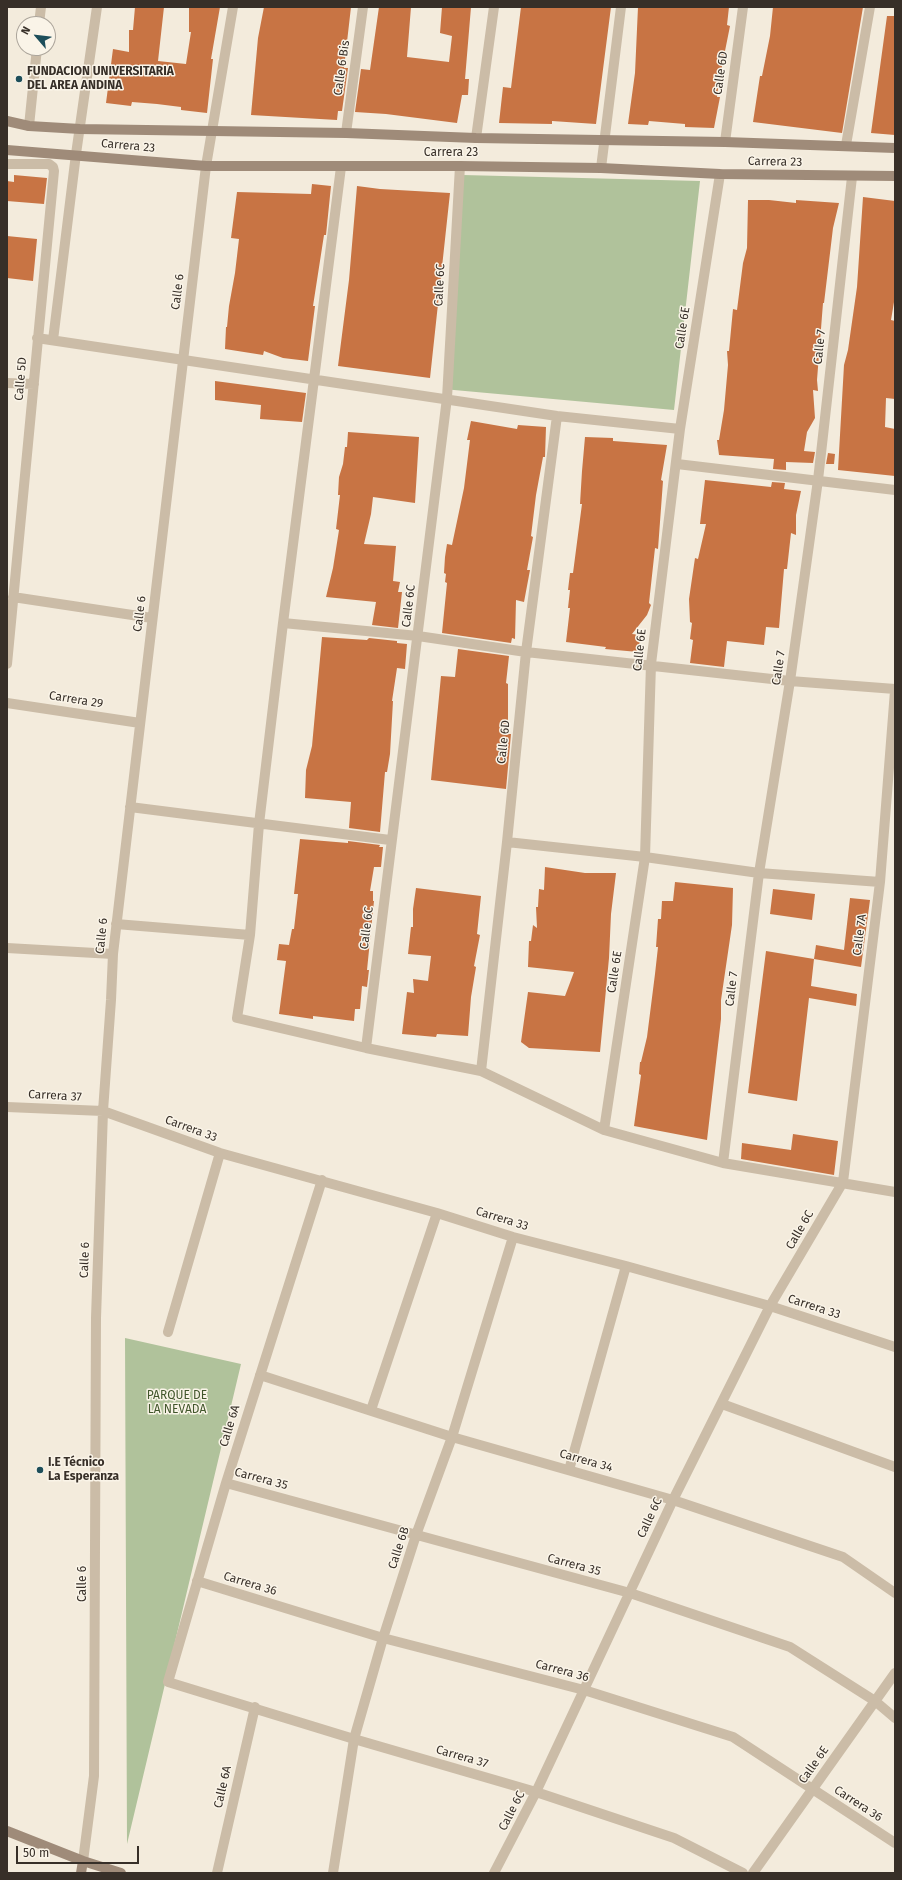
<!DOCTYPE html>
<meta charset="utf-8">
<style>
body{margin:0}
#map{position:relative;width:902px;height:1880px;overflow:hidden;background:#f3ebdc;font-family:"Fira Sans",sans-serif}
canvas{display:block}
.frame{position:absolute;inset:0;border:8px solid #372f28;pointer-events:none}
.north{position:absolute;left:16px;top:16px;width:40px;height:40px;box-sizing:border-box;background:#faf4e8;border:1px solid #aca59b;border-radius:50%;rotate:298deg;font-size:11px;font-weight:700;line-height:16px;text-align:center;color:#372f28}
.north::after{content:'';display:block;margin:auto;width:14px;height:18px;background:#1d4e5a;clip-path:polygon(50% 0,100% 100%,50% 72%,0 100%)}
.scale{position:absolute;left:16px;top:1846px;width:123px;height:18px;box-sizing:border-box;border:2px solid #372f28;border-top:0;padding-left:5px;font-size:12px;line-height:14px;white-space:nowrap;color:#372f28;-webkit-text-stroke:3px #faf4e8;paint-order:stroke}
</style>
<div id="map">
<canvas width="902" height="1880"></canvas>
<div class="frame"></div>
<div class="north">N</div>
<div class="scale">50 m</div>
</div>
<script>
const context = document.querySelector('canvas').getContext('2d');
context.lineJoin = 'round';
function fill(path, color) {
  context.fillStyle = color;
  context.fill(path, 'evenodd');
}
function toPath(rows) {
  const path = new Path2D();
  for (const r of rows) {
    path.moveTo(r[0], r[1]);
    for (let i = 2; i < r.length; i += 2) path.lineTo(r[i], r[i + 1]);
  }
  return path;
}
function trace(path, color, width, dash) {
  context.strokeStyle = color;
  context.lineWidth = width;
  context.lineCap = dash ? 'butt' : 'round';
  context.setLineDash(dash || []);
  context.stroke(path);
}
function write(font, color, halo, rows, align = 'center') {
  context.font = font + ' "Fira Sans",sans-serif';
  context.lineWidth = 3;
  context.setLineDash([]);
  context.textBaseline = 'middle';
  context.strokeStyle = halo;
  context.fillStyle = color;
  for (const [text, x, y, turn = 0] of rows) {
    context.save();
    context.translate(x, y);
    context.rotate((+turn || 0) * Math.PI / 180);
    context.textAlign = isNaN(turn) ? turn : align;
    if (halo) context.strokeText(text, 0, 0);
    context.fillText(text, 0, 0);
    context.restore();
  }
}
fill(toPath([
 [463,175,700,181,674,410,443,389],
 [125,1338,241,1364,127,1844]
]), '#b0c29b');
fill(toPath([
 [135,7,164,7,158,61,186,64,191,32,189,32,189,7,220,7,211,59,213,59,207,113,181,110,181,107,157,104,132,102,131,106,106,103,113,49,129,52,129,30,133,30],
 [264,7,351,7,344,68,348,68,342,111,338,111,337,120,251,115,258,38],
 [379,7,411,7,407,57,449,62,452,36,440,33,442,7,471,7,465,79,469,79,468,95,462,95,457,123,386,114,355,112,361,69,370,70],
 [521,7,611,7,596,124,552,121,552,124,499,123,503,87,511,88],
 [638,7,729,7,727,25,730,26,719,81,717,97,720,97,714,128,685,127,685,124,649,121,648,125,628,124,635,73],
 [773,7,863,7,842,133,753,122,760,76,762,76,770,36],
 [887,16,895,16,895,135,871,133],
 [14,175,47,178,44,204,7,201,7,181,14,182],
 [312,184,331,186,326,235,324,235,313,306,315,306,308,361,283,358,264,351,263,355,225,349,226,327,227,327,229,306,235,273,239,239,231,238,237,192,311,194],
 [357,186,380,189,450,193,430,378,338,366,349,280],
 [863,197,895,201,895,296,891,320,895,321,895,399,886,398,885,427,895,429,895,476,838,470,844,365,848,350,857,287],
 [748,200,769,200,796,203,796,200,839,203,833,228,824,303,823,303,817,380,818,391,813,390,815,418,807,432,804,451,815,452,813,463,786,462,786,470,773,469,774,459,719,455,717,440,719,440,724,410,728,365,727,351,729,351,733,309,737,310,743,263,747,248],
 [7,236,37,239,33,281,7,278],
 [215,381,306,393,302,422,260,419,261,405,215,400],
 [471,421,517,429,518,425,546,427,545,457,543,457,536,495,531,536,533,537,527,570,530,570,524,602,516,600,515,639,512,638,511,643,442,633,447,583,445,582,446,574,444,573,445,557,447,544,452,545,464,488,470,440,467,440],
 [348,432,419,437,415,503,373,497,371,514,364,544,396,546,393,581,400,582,398,592,402,592,398,628,372,625,376,602,326,597,333,568,339,530,336,529,340,495,338,495,339,477,343,464,345,447,347,447],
 [585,437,613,438,613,441,667,445,661,480,663,481,658,549,655,548,649,603,651,605,647,615,632,634,641,635,638,652,605,649,606,647,566,642,570,608,568,608,570,590,568,590,570,573,573,573,582,504,580,504,582,471],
 [828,453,835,454,834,464,826,464],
 [705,480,771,487,772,482,785,483,784,489,801,491,796,515,796,535,791,533,787,569,784,569,779,628,766,627,764,645,727,641,724,667,690,663,693,640,690,639,692,623,690,622,689,599,695,558,698,559,706,524,700,524],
 [322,637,367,640,369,638,397,641,397,643,407,644,405,669,397,668,392,701,393,701,390,754,387,772,385,772,380,832,349,828,351,802,305,798,306,770,312,746],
 [458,649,509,656,506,683,508,684,508,720,506,734,511,734,506,789,431,780,441,676,455,677],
 [300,839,348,843,348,841,380,845,379,847,383,847,381,867,374,867,370,891,373,891,373,901,374,901,367,970,369,970,367,987,362,986,360,1009,355,1009,354,1021,313,1016,313,1019,279,1014,286,961,277,960,279,944,289,945,292,929,294,929,298,894,294,894],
 [545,867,585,873,616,873,611,914,609,958,600,1052,529,1048,521,1042,528,992,565,996,574,972,528,967,529,941,531,941,533,925,537,928,536,907,538,907,539,889,544,890],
 [675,882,733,888,732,925,721,1000,721,1019,707,1140,634,1126,641,1075,639,1074,640,1062,641,1062,647,1037,655,974,658,947,656,947,658,919,661,919,662,901,673,901],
 [416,888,481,896,477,934,480,935,474,966,476,967,471,997,468,1036,437,1034,436,1037,402,1034,407,992,414,993,413,979,428,981,431,956,408,954,411,927,413,927,413,909],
 [773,889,815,894,812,920,770,914],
 [850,898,870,900,861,967,814,959,816,945,844,950],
 [766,951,814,959,811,986,857,994,856,1006,809,998,797,1101,748,1093],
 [793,1134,838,1141,834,1175,741,1159,742,1143,791,1150]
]), '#c87444');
trace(toPath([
 [39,24,41,7],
 [29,126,37,48],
 [346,133,363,7],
 [476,138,494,7],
 [725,142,743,7],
 [846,145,870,7],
 [7,164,49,164,53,167,54,171,7,664],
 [341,167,283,623,259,824,250,935,237,1018,366,1048,481,1071,604,1130,723,1163,895,1192],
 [601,168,621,7],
 [37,338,557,416,680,429],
 [53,340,76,154,97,7],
 [7,383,34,384],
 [677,464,895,490],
 [13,597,152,618],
 [283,623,418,636,526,652,790,681,895,689],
 [7,703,140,723],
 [130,807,390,840],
 [507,842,645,857,759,873,880,882],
 [116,924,250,935],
 [7,948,113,954],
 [366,1048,447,398,460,166],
 [481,1071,507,842,526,652,557,416],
 [7,1107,103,1111,220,1153,437,1213,513,1237,626,1266,770,1306,895,1347],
 [604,1130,645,857,651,664,680,429,720,174],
 [723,1163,759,873,790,681,818,480,852,177],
 [322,1180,226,1483,168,1682,354,1739,536,1792,674,1838,743,1873],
 [168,1332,220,1153],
 [260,1375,452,1437,673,1500,843,1557,895,1593],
 [722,1404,895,1467],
 [371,1410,437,1213],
 [569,1470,626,1266],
 [226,1483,630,1593,790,1647,875,1701,895,1718],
 [197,1581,383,1638,584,1690,733,1737,895,1843],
 [83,1861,94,1776,96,1318,103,1111,111,1000,113,954,206,166,233,7],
 [217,1873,255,1707],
 [333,1873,354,1739,383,1638,416,1535,452,1437,513,1237],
 [494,1873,536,1792,673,1500,770,1306,843,1182,880,882,895,691],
 [753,1873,895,1673]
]), '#cbbca7', 10);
trace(toPath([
 [7,121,29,126,80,129,346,133,476,138,725,142,895,148],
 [7,150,206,166,460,166,601,168,720,174,895,176],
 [7,1831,83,1861,121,1873],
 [81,1873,83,1861]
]), '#9f8b79', 10);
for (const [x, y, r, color] of [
 [19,79,4,"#1d4e5a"],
 [40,1470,4,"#1d4e5a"]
]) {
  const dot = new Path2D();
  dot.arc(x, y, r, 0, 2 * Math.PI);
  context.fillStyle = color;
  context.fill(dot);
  trace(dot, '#faf4e8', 1.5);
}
write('12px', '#372f28', '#faf4e8', [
 ["Calle 6 Bis",342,68,-82],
 ["Calle 6D",721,73,-82],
 ["Carrera 23",128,146,5],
 ["Carrera 23",451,153],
 ["Carrera 23",775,162,1],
 ["Calle 6C",440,285,-87],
 ["Calle 6",178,292,-83],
 ["Calle 6E",683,328,-81],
 ["Calle 7",820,347,-84],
 ["Calle 5D",21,379,-85],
 ["Calle 6C",409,606,-83],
 ["Calle 6",140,614,-83],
 ["Calle 6E",640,650,-84],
 ["Calle 7",779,668,-82],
 ["Carrera 29",76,700,9],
 ["Calle 6D",504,742,-84],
 ["Calle 6C",367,928,-83],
 ["Calle 7A",860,935,-83],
 ["Calle 6",102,936,-84],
 ["Calle 6E",615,972,-81],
 ["Calle 7",732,989,-83],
 ["Carrera 37",55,1096,3],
 ["Carrera 33",191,1129,20],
 ["Carrera 33",502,1219,17],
 ["Calle 6C",800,1230,-60],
 ["Calle 6",85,1260,-88],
 ["Carrera 33",814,1307,18],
 ["Calle 6A",230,1426,-73],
 ["Carrera 34",586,1461,16],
 ["Carrera 35",261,1479,15],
 ["Calle 6C",650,1518,-65],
 ["Calle 6B",399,1548,-72],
 ["Carrera 35",574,1565,15],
 ["Calle 6",83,1584,-90],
 ["Carrera 36",250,1584,17],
 ["Carrera 36",562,1671,15],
 ["Carrera 37",462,1757,16],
 ["Calle 6E",814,1765,-55],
 ["Calle 6A",223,1787,-77],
 ["Carrera 36",858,1804,33],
 ["Calle 6C",512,1811,-63]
]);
write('bold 12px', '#372f28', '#faf4e8', [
 ["FUNDACION UNIVERSITARIA",27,72],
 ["DEL AREA ANDINA",27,86],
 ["I.E Técnico",48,1463],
 ["La Esperanza",48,1477]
], 'left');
write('12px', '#41562b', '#faf4e8', [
 ["PARQUE DE",177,1396],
 ["LA NEVADA",177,1410]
]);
</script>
